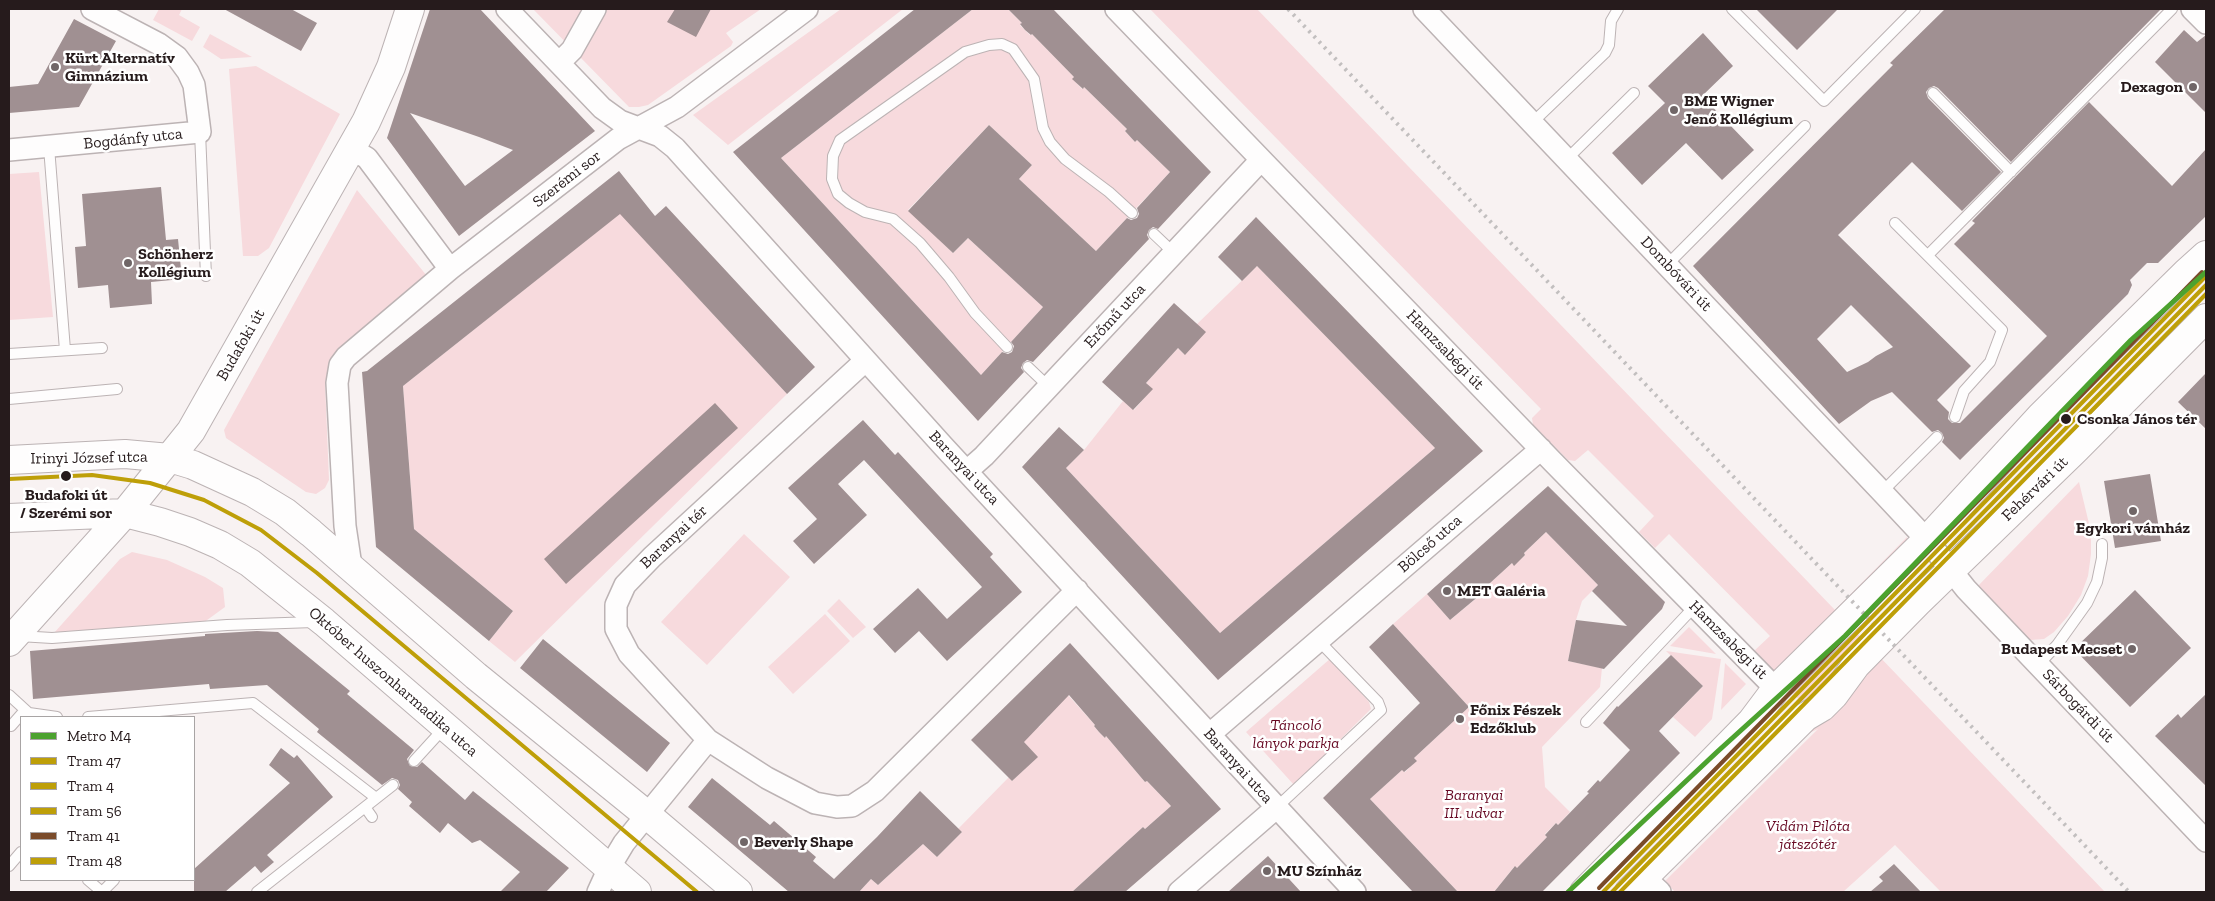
<!DOCTYPE html>
<meta charset="utf-8">
<style>
body{margin:0}
#map{position:relative;width:2215px;height:901px;overflow:hidden;background:#f8f2f2;font-family:"Zilla Slab",serif}
canvas{display:block}
.frame{position:absolute;inset:0;border:10px solid #261b1c;pointer-events:none}
.legend{position:absolute;left:20px;top:716px;width:175px;height:165px;box-sizing:border-box;background:#fff;border:1px solid #a8a4a4;margin:0;padding:6px 9px;list-style:none;font-size:15px;color:#261b1c}
.legend li{display:flex;align-items:center;gap:10px;height:25px}
.legend b{width:25px;border:1px solid #a8a4a4}
</style>
<div id="map">
<canvas width="2215" height="901"></canvas>
<div class="frame"></div>
<ul class="legend">
<li><b style="height:6px;background:#4ca22f"></b>Metro M4</li>
<li><b style="height:6px;background:#be9f08"></b>Tram 47</li>
<li><b style="height:6px;background:#be9f08"></b>Tram 4</li>
<li><b style="height:6px;background:#be9f08"></b>Tram 56</li>
<li><b style="height:6px;background:#7a4b2a"></b>Tram 41</li>
<li><b style="height:6px;background:#be9f08"></b>Tram 48</li>
</ul>
</div>
<script>
const context = document.querySelector('canvas').getContext('2d');
context.lineJoin = 'round';
function fill(path, color) {
  context.fillStyle = color;
  context.fill(path, 'evenodd');
}
function toPath(rows) {
  const path = new Path2D();
  for (const r of rows) {
    path.moveTo(r[0], r[1]);
    for (let i = 2; i < r.length; i += 2) path.lineTo(r[i], r[i + 1]);
  }
  return path;
}
function trace(path, color, width, dash) {
  context.strokeStyle = color;
  context.lineWidth = width;
  context.lineCap = dash ? 'butt' : 'round';
  context.setLineDash(dash || []);
  context.stroke(path);
}
function write(font, color, halo, rows, align = 'center') {
  context.font = font + ' "Zilla Slab",serif';
  context.lineWidth = 5;
  context.setLineDash([]);
  context.textBaseline = 'middle';
  context.strokeStyle = halo;
  context.fillStyle = color;
  for (const [text, x, y, turn = 0] of rows) {
    context.save();
    context.translate(x, y);
    context.rotate((+turn || 0) * Math.PI / 180);
    context.textAlign = isNaN(turn) ? turn : align;
    if (halo) context.strokeText(text, 0, 0);
    context.fillText(text, 0, 0);
    context.restore();
  }
}
fill(toPath([
 [159,9,182,9,179,15,200,27,192,41,153,20],
 [533,9,761,9,726,33,733,42,731,46,648,105,639,107,629,107],
 [841,9,903,9,728,145,693,115],
 [973,9,1008,9,1022,23,1020,25,1030,35,1032,34,1074,77,1073,79,1082,89,1084,87,1127,129,1125,131,1135,142,1137,140,1170,172,1096,251,1019,179,1032,165,989,125,908,210,953,253,968,238,1043,307,981,375,781,158],
 [1150,9,1257,9,1835,610,1907,537,1907,542,1853,629,2105,892,1941,892,1895,845,1843,892,1675,892,1665,881,1818,729,1802,736,1815,717,1754,651,1770,636,1669,534,1655,548,1639,532,1654,516,1588,450,1575,461,1568,460,1533,425,1532,418,1541,409],
 [210,34,252,57,221,59,203,47],
 [256,66,340,114,269,248,258,256,243,256,229,69],
 [39,172,53,317,9,320,9,174],
 [357,190,427,276,332,361,325,382,329,480,325,488,316,494,306,492,226,438,224,430],
 [628,207,638,233,787,394,515,662,489,641,513,611,414,529,403,386],
 [1257,266,1435,448,1220,633,1066,468,1084,450,1123,401,1134,410,1152,389,1146,383,1178,348,1184,354,1197,324],
 [2079,482,2091,532,2091,554,2088,576,2081,595,2068,616,2054,632,2044,639,2031,640,2025,638,1977,587],
 [1546,532,1598,585,1582,601,1576,620,1568,661,1602,668,1600,687,1542,747,1545,787,1570,812,1558,825,1556,823,1545,834,1547,837,1517,868,1514,867,1494,892,1458,892,1370,799,1402,770,1405,772,1416,761,1414,758,1469,707,1393,624,1427,594,1450,620,1479,596,1478,594,1512,563,1514,565,1525,555,1524,553],
 [744,534,790,577,707,665,661,622],
 [132,552,167,560,205,577,223,588,225,607,203,623,54,633,120,559],
 [839,599,866,627,853,638,827,611],
 [825,614,850,641,793,694,768,667],
 [1689,627,1716,654,1670,646],
 [1666,651,1721,659,1712,719,1695,737,1673,717,1703,686],
 [1331,658,1369,702,1371,709,1294,785,1246,732],
 [1725,663,1746,684,1721,710],
 [1068,695,1095,725,1094,726,1099,732,1105,738,1106,736,1145,782,1147,781,1171,806,1145,829,1143,827,1072,892,859,892,871,879,878,885,923,844,937,857,962,832,958,829,1009,777,1012,781,1037,757,1022,740,1037,726,1039,727,1049,716,1048,714]
]), '#f7dadd');
fill(toPath([
 [224,9,291,9,317,23,301,51],
 [430,9,480,9,595,131,459,236,387,138],
 [410,113,479,137,513,150,465,186],
 [675,9,711,9,696,37,667,22],
 [915,9,973,9,781,158,981,375,1002,352,1008,354,1012,352,1014,346,1011,342,1043,307,968,238,953,253,908,211,989,125,1032,165,1019,179,1096,251,1127,218,1131,220,1137,218,1139,214,1137,208,1170,172,1137,140,1135,142,1125,131,1127,129,1084,87,1083,89,1072,79,1074,77,1032,34,1031,35,1025,30,1020,24,1022,23,1008,9,1053,9,1211,172,1158,229,1153,227,1149,230,1147,235,1149,239,1033,362,1027,360,1023,363,1021,368,1024,372,978,421,733,152],
 [1756,9,1838,9,1797,50],
 [1945,9,2161,9,2011,162,1938,88,1934,86,1929,88,1926,92,1928,98,2001,172,1962,211,1912,162,1838,235,1971,366,1937,400,1949,412,1948,419,1952,423,1960,423,2047,336,1954,244,1975,223,1972,221,2089,102,2172,186,2206,149,2206,216,2158,263,2147,263,2130,280,2132,285,2128,294,1960,460,1942,442,1944,438,1942,433,1938,430,1932,432,1892,392,1871,401,1839,424,1693,266,1893,65,1890,63],
 [1851,305,1893,347,1876,356,1868,362,1847,372,1817,339],
 [74,19,116,41,79,107,9,113,9,87,38,84],
 [2184,30,2197,42,2206,35,2206,113,2155,62],
 [1703,33,1733,66,1702,96,1754,150,1722,180,1686,143,1642,185,1612,153,1665,103,1648,86],
 [619,171,655,216,666,206,815,367,787,394,620,214,403,386,414,529,513,611,489,641,376,547,362,372,367,371],
 [161,187,166,240,178,239,182,279,151,282,152,304,110,308,108,285,78,288,75,247,86,246,82,194],
 [1256,217,1483,451,1218,680,1022,467,1059,427,1084,450,1066,468,1220,633,1435,448,1257,266,1242,281,1218,257],
 [1174,303,1206,332,1185,355,1178,348,1146,383,1153,389,1133,410,1102,382],
 [2206,373,2206,429,2178,402],
 [715,403,738,428,566,584,544,559],
 [863,420,895,455,898,452,993,554,990,557,1022,592,947,661,919,631,895,653,873,629,918,588,947,619,982,587,864,460,838,484,867,515,814,564,793,541,817,519,788,488],
 [2150,474,2161,541,2115,548,2104,481],
 [1548,486,1665,602,1662,609,1604,669,1568,661,1576,620,1627,626,1592,591,1598,585,1546,532,1524,553,1525,555,1514,566,1512,563,1478,594,1480,595,1450,620,1427,594],
 [2135,590,2191,648,2130,707,2074,649],
 [1393,624,1469,707,1414,758,1417,761,1410,767,1404,772,1402,770,1370,799,1458,892,1413,892,1323,798,1420,703,1369,647],
 [257,631,278,632,350,691,347,694,414,750,407,759,410,766,417,767,422,762,465,800,473,791,569,868,546,892,500,892,520,872,480,840,472,843,448,823,440,833,409,806,412,802,398,789,400,785,398,780,392,778,382,785,317,732,319,729,267,685,210,689,209,684,33,699,30,651,205,636,205,634],
 [543,639,670,743,647,772,520,668],
 [1070,643,1221,809,1125,892,1072,892,1143,827,1145,829,1171,806,1147,781,1145,782,1106,736,1105,738,1099,732,1094,726,1095,725,1069,695,1024,742,1038,757,1012,781,971,740],
 [1671,655,1703,686,1659,731,1680,753,1542,892,1494,892,1515,866,1517,868,1547,837,1545,835,1556,823,1558,825,1589,793,1587,792,1598,780,1600,782,1630,750,1603,723,1617,706,1618,707],
 [2206,694,2206,786,2155,736,2178,714,2181,718],
 [281,748,294,758,297,755,333,797,267,855,274,862,261,873,255,866,225,892,194,892,194,869,290,783,269,765],
 [712,778,770,825,774,821,816,857,813,861,834,879,877,837,920,791,962,832,937,857,923,844,878,885,871,879,859,892,789,892,688,807],
 [1268,856,1301,892,1228,892],
 [1894,864,1921,892,1870,892,1883,881,1879,877]
]), '#a09092');
const lane = toPath([
 [1732,9,1824,101,1915,9],
 [1933,93,2011,172],
 [1532,123,1605,53,1609,45,1611,21,1618,9],
 [200,132,206,276],
 [49,147,65,350],
 [1567,159,1634,93],
 [1895,223,2002,330,1990,362,1964,391,1955,417],
 [1154,234,1174,253],
 [1928,255,2172,9],
 [1667,265,1805,126],
 [1007,347,975,313,949,277,920,243,893,219,865,212,849,203,838,194,832,179,833,156,840,140,965,52,989,45,1002,44,1013,49,1034,79,1043,128,1050,142,1065,159,1109,192,1132,213],
 [9,354,102,348],
 [1028,367,1049,387],
 [9,399,117,389],
 [1882,492,1937,437],
 [19,636,52,638,227,625,314,622],
 [2038,665,2057,645,2087,603,2097,582,2102,558,2102,544],
 [9,695,33,717],
 [29,713,57,717],
 [88,717,253,703,376,798],
 [1586,722,1695,606],
 [11,726,25,710],
 [414,761,445,727],
 [365,807,372,817],
 [1276,808,1381,710,1378,702,1318,640],
 [9,866,21,852],
 [88,880,102,892],
 [102,892,114,880],
 [257,892,393,785]
]);
const street = toPath([
 [507,9,602,108,620,121,660,136,675,148,943,446,1355,892],
 [1116,9,1553,462,1776,689],
 [1424,9,1882,492,1927,540,1966,589,2206,841],
 [2192,9,2206,23],
 [560,62,572,50,595,9],
 [352,149,367,158,450,269],
 [9,150,200,132,194,85,188,72,177,57,159,44,92,9],
 [865,361,652,557,625,585,616,605,616,629,629,654,708,740,767,778,815,803,837,807,852,806,875,791,1077,590],
 [967,471,984,456,1261,160],
 [351,566,345,526,337,383,340,365,346,357,450,269,618,139,677,107,807,9],
 [1210,734,1541,449],
 [1644,877,1660,892],
 [598,892,609,868,624,843,708,740],
 [1179,892,1276,808]
]);
const secondary = toPath([
 [9,460,125,454,170,458,193,465,252,492,285,512,311,533,476,676,646,814,738,892],
 [9,518,125,513,160,522,190,532,220,545,250,563,324,622,637,892],
 [9,642,125,513,191,431,366,122,391,67,410,9],
 [1584,892,1752,721,1776,689,1927,540,2041,416,2186,273,2206,255],
 [1629,892,1805,717,1822,707,1834,695,1856,665,1918,602,2075,450,2206,318]
]);
trace(lane, '#bcb3b4', 12);
trace(street, '#bcb3b4', 24);
trace(secondary, '#bcb3b4', 30);
trace(lane, '#fefdfd', 10);
trace(street, '#fefdfd', 21);
trace(secondary, '#fefdfd', 28);
trace(toPath([
 [1288,9,2129,892]
]), '#c2bfbf', 4, [2.5, 5]);
trace(toPath([
 [1603,892,2206,276]
]), '#be9f08', 4);
trace(toPath([
 [9,479,92,475,150,483,204,500,261,530,317,573,697,892]
]), '#be9f08', 4);
trace(toPath([
 [1612,892,2206,285]
]), '#be9f08', 4);
trace(toPath([
 [1599,888,2202,272]
]), '#7a4b2a', 4);
trace(toPath([
 [1620,892,2206,294]
]), '#be9f08', 4);
trace(toPath([
 [1568,892,1717,752,1845,636,2131,340,2206,272]
]), '#4ca22f', 5);
for (const [x, y, r, color] of [
 [55,67,5,"#706667"],
 [2193,87,5,"#706667"],
 [1674,110,5,"#706667"],
 [128,263,5,"#706667"],
 [2066,419,6,"#261b1c"],
 [66,476,6,"#261b1c"],
 [2133,511,5,"#706667"],
 [1447,591,5,"#706667"],
 [2132,649,5,"#706667"],
 [1460,719,5,"#706667"],
 [744,842,5,"#706667"],
 [1267,871,5,"#706667"]
]) {
  const dot = new Path2D();
  dot.arc(x, y, r, 0, 2 * Math.PI);
  context.fillStyle = color;
  context.fill(dot);
  trace(dot, '#fff', 2);
}
write('bold 16px', '#261b1c', '#fff', [
 ["Kürt Alternatív",65,58],
 ["Gimnázium",65,76],
 ["Dexagon",2183,87,"right"],
 ["BME Wigner",1684,101],
 ["Jenő Kollégium",1684,119],
 ["Schönherz",138,254],
 ["Kollégium",138,272],
 ["Egykori vámház",2133,528,"center"],
 ["MET Galéria",1457,591],
 ["Budapest Mecset",2122,649,"right"],
 ["Főnix Fészek",1470,710],
 ["Edzőklub",1470,728],
 ["Beverly Shape",754,842],
 ["MU Színház",1277,871]
], 'left');
write('16px', '#261b1c', '#fff', [
 ["Bogdánfy utca",133,139,-6],
 ["Szerémi sor",567,179,-38],
 ["Dombóvári út",1676,274,47],
 ["Erőmű utca",1115,316,-47],
 ["Budafoki út",241,345,-60],
 ["Hamzsabégi út",1445,350,46],
 ["Irinyi József utca",89,458,-1],
 ["Baranyai utca",964,468,47],
 ["Fehérvári út",2035,489,-44],
 ["Baranyai tér",674,537,-43],
 ["Bölcső utca",1430,544,-41],
 ["Hamzsabégi út",1728,640,45],
 ["Október huszonharmadika utca",393,682,41],
 ["Sárbogárdi út",2078,706,46],
 ["Baranyai utca",1238,766,48]
]);
write('bold 16px', '#261b1c', '#fff', [
 ["Csonka János tér",2077,419],
 ["Budafoki út",66,495,"center"],
 ["/ Szerémi sor",66,513,"center"]
], 'left');
write('italic 16px', '#680a24', '#fff', [
 ["Táncoló",1296,725],
 ["lányok parkja",1296,743],
 ["Baranyai",1474,795],
 ["III. udvar",1474,813],
 ["Vidám Pilóta",1808,826],
 ["játszótér",1808,844]
]);
</script>
